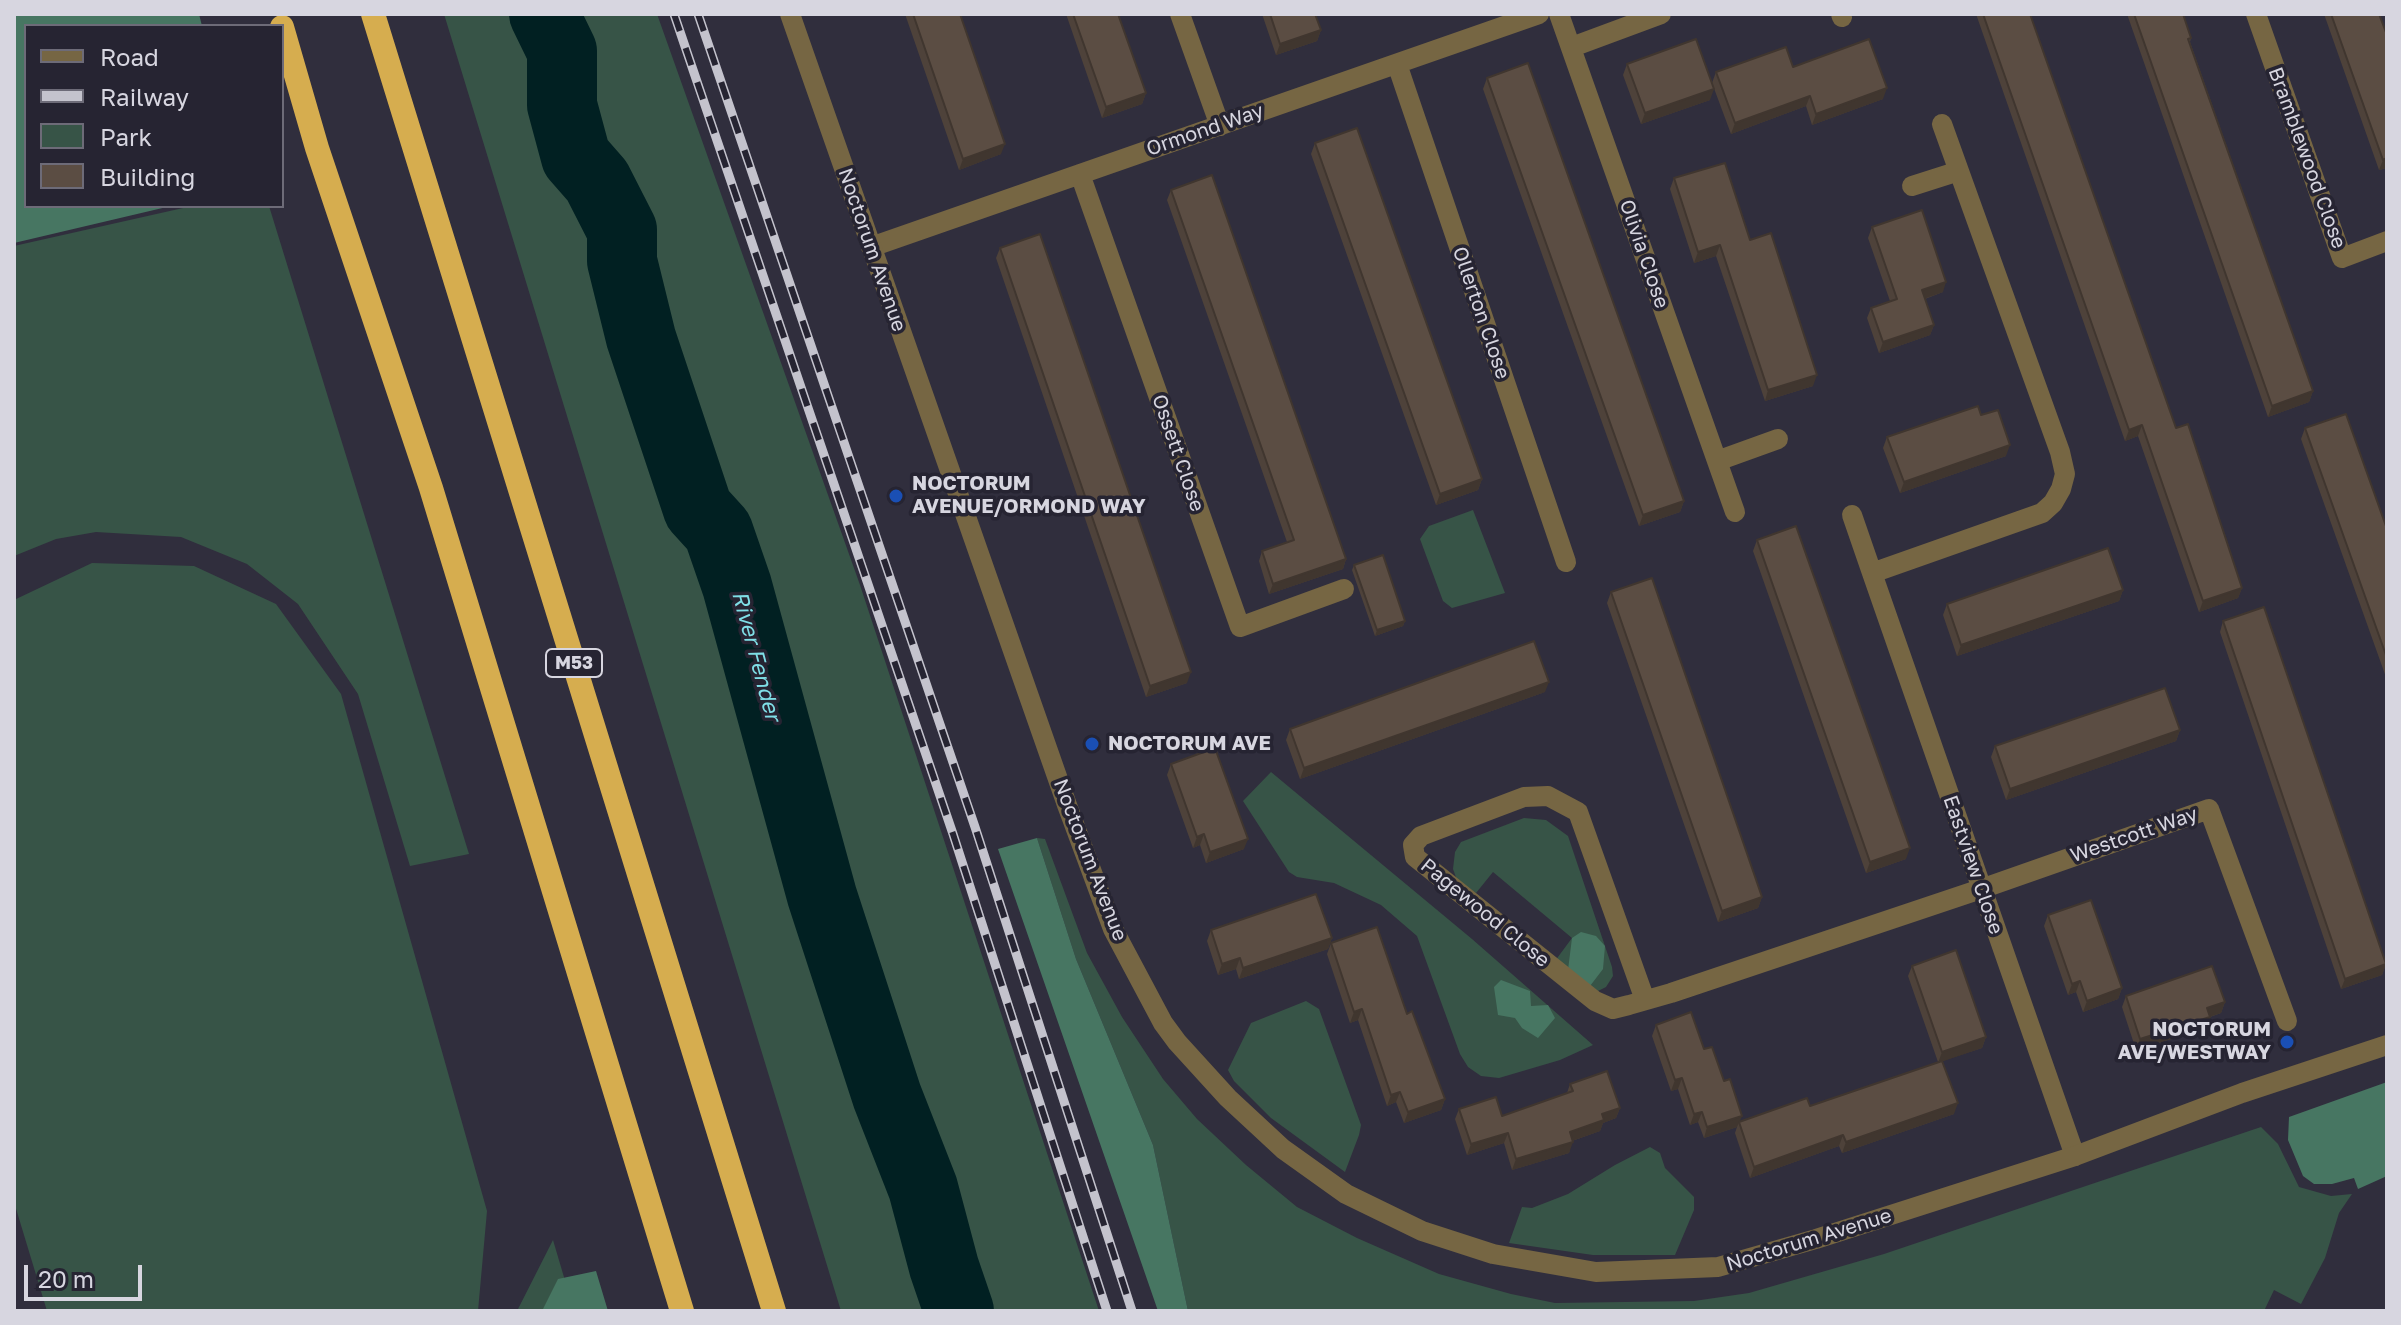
<!DOCTYPE html>
<style>
body{margin:0}
#map{position:relative;width:2401px;height:1325px;overflow:hidden;background:#302e3d;font-family:"Golos Text",sans-serif}
canvas{display:block}
.frame{position:absolute;inset:0;border:16px solid #d7d6e0;pointer-events:none}
.legend{position:absolute;left:24px;top:24px;width:260px;height:184px;box-sizing:border-box;background:#262432;border:2px solid #6d6b78;margin:0;padding:10px 14px;list-style:none;font-size:24px;color:#d7d6e0}
.legend li{display:flex;align-items:center;gap:16px;height:40px}
.legend b{width:40px;border:2px solid #6d6b78}
.scale{position:absolute;left:24px;top:1265px;width:118px;height:36px;box-sizing:border-box;border:4px solid #d7d6e0;border-top:0;padding-left:10px;font-size:24px;line-height:28px;white-space:nowrap;color:#d7d6e0;-webkit-text-stroke:6px #262432;paint-order:stroke}
</style>
<div id="map">
<canvas width="2401" height="1325"></canvas>
<div class="frame"></div>
<ul class="legend">
<li><b style="height:10px;background:#766643"></b>Road</li>
<li><b style="height:10px;background:#c4c3cd"></b>Railway</li>
<li><b style="height:22px;background:#375447"></b>Park</li>
<li><b style="height:22px;background:#5b4d43"></b>Building</li>
</ul>
<div class="scale">20 m</div>
</div>
<script>
const context = document.querySelector('canvas').getContext('2d');
context.lineJoin = 'round';
function fill(path, color) {
  context.fillStyle = color;
  context.fill(path, 'evenodd');
}
function toPath(rows) {
  const path = new Path2D();
  for (const r of rows) {
    path.moveTo(r[0], r[1]);
    for (let i = 2; i < r.length; i += 2) path.lineTo(r[i], r[i + 1]);
  }
  return path;
}
function trace(path, color, width, dash) {
  context.strokeStyle = color;
  context.lineWidth = width;
  context.lineCap = dash ? 'butt' : 'round';
  context.setLineDash(dash || []);
  context.stroke(path);
}
function write(font, color, halo, rows, align = 'center') {
  context.font = font + ' "Golos Text",sans-serif';
  context.lineWidth = 7;
  context.setLineDash([]);
  context.textBaseline = 'middle';
  context.strokeStyle = halo;
  context.fillStyle = color;
  for (const [text, x, y, turn = 0] of rows) {
    context.save();
    context.translate(x, y);
    context.rotate((+turn || 0) * Math.PI / 180);
    context.textAlign = isNaN(turn) ? turn : align;
    if (halo) context.strokeText(text, 0, 0);
    context.fillText(text, 0, 0);
    context.restore();
  }
}
fill(toPath([
 [444,14,657,14,860,585,1099,1311,841,1311],
 [192,206,269,206,469,854,410,866,358,694,298,604,247,564,181,537,96,532,56,539,14,556,14,246],
 [1473,510,1505,593,1452,608,1443,601,1420,539,1429,526],
 [92,563,194,566,276,604,341,694,487,1211,478,1311,47,1311,14,1202,14,600],
 [1271,772,1472,939,1593,1045,1560,1060,1499,1078,1481,1076,1468,1067,1460,1054,1417,936,1381,905,1334,883,1297,877,1289,872,1243,801],
 [1524,818,1546,820,1568,836,1612,967,1613,976,1606,987,1598,991,1555,961,1572,938,1493,872,1476,893,1457,880,1453,869,1455,852,1461,842],
 [1037,838,1045,839,1087,953,1122,1017,1163,1079,1197,1119,1246,1165,1297,1207,1357,1238,1439,1274,1511,1294,1555,1303,1694,1301,1749,1293,1884,1254,2261,1127,2278,1144,2299,1187,2331,1196,2352,1194,2339,1213,2325,1258,2301,1304,2274,1290,2264,1311,1188,1311,1153,1145,1076,959],
 [1306,1001,1319,1009,1361,1125,1359,1135,1345,1172,1271,1118,1234,1081,1228,1070,1251,1023],
 [1650,1147,1660,1153,1665,1168,1694,1197,1694,1210,1675,1255,1593,1255,1509,1243,1522,1207,1532,1208,1568,1194,1615,1165],
 [553,1240,574,1311,517,1311]
]), '#375447');
fill(toPath([
 [14,14,199,14,202,26,26,26,26,206,171,206,14,243],
 [1037,838,1076,959,1153,1145,1188,1311,1158,1311,998,849],
 [1581,932,1596,936,1605,946,1603,969,1590,986,1568,970,1572,938],
 [1501,980,1530,991,1531,1006,1548,1005,1555,1018,1538,1038,1522,1028,1515,1018,1498,1015,1494,987],
 [2387,1082,2387,1176,2358,1189,2354,1178,2332,1184,2314,1184,2303,1176,2288,1140,2289,1117],
 [596,1271,608,1311,542,1311,558,1279]
]), '#477662');
trace(toPath([
 [544,14,562,51,562,105,576,157,597,181,622,230,622,261,641,338,698,509,718,531,737,586,822,896,887,1096,923,1188,944,1267,959,1311]
]), '#012022', 70);
trace(toPath([
 [1180,14,1220,126],
 [1559,14,1735,512],
 [1841,14,1842,17],
 [2256,14,2342,258,2387,241],
 [1572,47,1661,14],
 [1397,64,1566,562],
 [1942,124,2060,452,2065,474,2061,489,2053,503,2042,513,1872,573,2075,1156],
 [1080,174,1240,627,1344,589],
 [1912,186,1959,171],
 [871,247,1539,14],
 [1717,461,1778,439],
 [1852,515,1872,573],
 [1645,1000,1578,812,1548,796,1524,797,1421,836,1413,845,1415,857,1595,1001,1613,1009,1629,1005,1671,993,1981,889,2209,809,2287,1021]
]), '#766643', 20);
trace(toPath([
 [790,14,1067,805,1113,929,1163,1023,1177,1042,1228,1098,1283,1149,1346,1194,1422,1231,1493,1254,1596,1272,1718,1267,1816,1239,2075,1156,2242,1093,2387,1045]
]), '#766643', 20);
trace(toPath([
 [373,14,774,1311],
 [282,27,317,148,431,488,682,1311]
]), '#d6ad4f', 24);
const rail = toPath([
 [674,14,953,834,1107,1311],
 [698,14,975,827,1132,1311]
]);
trace(rail, '#c4c3cd', 9);
trace(rail, '#262432', 6, [18]);
fill(toPath([
 [905,14,960,14,1001,154,959,170],
 [1066,14,1118,14,1146,93,1142,104,1102,118],
 [1262,14,1315,14,1321,30,1317,41,1276,55],
 [1976,14,2030,14,2176,428,2242,588,2238,598,2199,612,2138,436,2125,441],
 [2127,14,2183,14,2191,38,2190,42,2313,391,2309,402,2268,417],
 [2324,14,2379,14,2387,168,2379,170],
 [1627,64,1710,100,1641,124,1623,75],
 [1793,67,1883,99,1812,125,1806,106,1731,134,1712,83,1716,72],
 [1487,78,1684,501,1680,512,1639,526,1483,89],
 [1315,143,1482,479,1478,490,1436,505,1311,154],
 [1674,178,1750,240,1813,386,1765,401,1716,256,1694,263,1670,189],
 [1171,190,1346,559,1343,569,1269,594,1259,561,1262,551,1287,542,1167,200],
 [1872,227,1943,292,1925,299,1934,325,1930,335,1879,353,1867,318,1871,308,1890,301,1868,238],
 [1000,248,1187,683,1146,697,996,258],
 [1981,415,2006,456,1900,493,1883,448,1887,437],
 [2305,428,2387,529,2387,680,2301,439],
 [1757,540,1906,859,1866,873,1753,551],
 [1354,565,1405,621,1403,626,1375,636,1352,570],
 [2123,590,2119,601,1957,656,1943,615,1947,604],
 [1611,592,1762,897,1758,908,1718,922,1607,603],
 [2223,621,2386,964,2382,975,2341,989,2220,632],
 [1545,692,1300,779,1286,740,1290,729],
 [2180,730,2176,741,2006,800,1991,757,1995,746],
 [1171,764,1244,849,1206,863,1200,845,1193,848,1167,775],
 [2048,915,2122,988,2118,999,2083,1012,2076,992,2068,995,2044,926],
 [1211,930,1332,938,1328,949,1239,979,1236,969,1218,975,1207,941],
 [1331,943,1407,1014,1445,1099,1441,1110,1404,1123,1396,1102,1387,1106,1358,1020,1350,1023,1327,954],
 [1912,966,1986,1037,1982,1048,1942,1061,1954,1114,1842,1153,1839,1146,1750,1178,1735,1133,1737,1127,1704,1138,1698,1122,1690,1125,1678,1089,1671,1091,1652,1036,1656,1025,1704,1049,1724,1081,1740,1121,1810,1106,1938,1062,1908,976],
 [2126,996,2225,1002,2221,1013,2210,1017,2206,1028,2136,1050,2122,1007],
 [1570,1084,1620,1108,1616,1118,1603,1123,1600,1131,1572,1141,1569,1153,1512,1170,1504,1143,1467,1155,1455,1119,1459,1109,1502,1116,1567,1093]
]), '#4e423a');
fill(toPath([
 [1321,30,1317,41,1276,55,1280,44],
 [1887,88,1883,99,1812,125,1816,114],
 [1714,89,1710,100,1641,124,1645,113],
 [1146,93,1142,104,1102,118,1106,107],
 [1810,96,1806,106,1731,134,1735,123],
 [1005,144,1001,154,959,170,963,159],
 [2387,158,2387,168,2379,170,2383,160],
 [1720,245,1716,256,1694,263,1698,252],
 [1946,282,1943,292,1918,301,1922,290],
 [1934,325,1930,335,1879,353,1883,342],
 [1817,375,1813,386,1765,401,1768,390],
 [2313,391,2309,402,2268,417,2272,406],
 [2142,425,2138,436,2125,441,2129,430],
 [2010,445,2006,456,1900,493,1904,482],
 [1482,479,1478,490,1436,505,1440,494],
 [1684,501,1680,512,1639,526,1643,515],
 [1346,559,1343,569,1269,594,1273,584],
 [2242,588,2238,598,2199,612,2203,601],
 [2123,590,2119,601,1957,656,1961,645],
 [1405,621,1403,626,1375,636,1377,630],
 [1191,672,1187,683,1146,697,1150,686],
 [1549,682,1545,692,1300,779,1304,768],
 [2180,730,2176,741,2006,800,2010,789],
 [1204,834,1200,845,1193,848,1197,837],
 [1248,839,1244,849,1206,863,1210,852],
 [1910,848,1906,859,1866,873,1870,862],
 [1762,897,1758,908,1718,922,1722,911],
 [1332,938,1328,949,1239,979,1243,968],
 [1240,958,1236,969,1218,975,1222,964],
 [2386,964,2382,975,2341,989,2345,979],
 [2080,981,2076,992,2068,995,2072,984],
 [2122,988,2118,999,2083,1012,2087,1001],
 [2225,1002,2221,1013,2206,1018,2210,1017,2206,1028,2136,1050,2140,1039,2207,1008],
 [1362,1009,1358,1020,1350,1023,1354,1012],
 [1986,1037,1982,1048,1938,1063,1942,1052],
 [1682,1078,1678,1089,1671,1091,1675,1080],
 [1400,1092,1396,1102,1387,1106,1391,1095],
 [1445,1099,1441,1110,1404,1123,1408,1112],
 [1958,1103,1954,1114,1842,1153,1846,1142],
 [1620,1108,1616,1118,1603,1123,1600,1131,1566,1143,1570,1132,1602,1114],
 [1702,1112,1698,1122,1690,1125,1694,1114],
 [1742,1116,1737,1127,1704,1138,1707,1127],
 [1508,1133,1504,1143,1467,1155,1471,1144],
 [1843,1135,1839,1146,1750,1178,1754,1167],
 [1573,1142,1569,1153,1512,1170,1516,1159]
]), '#40362f');
const building = toPath([
 [913,14,960,14,1005,144,963,159,913,14],
 [1073,14,1118,14,1146,93,1106,107,1073,14],
 [1270,14,1315,14,1321,30,1280,44,1270,14],
 [1983,14,2030,14,2176,428,2188,424,2242,588,2203,601,2142,425,2129,430,1983,14],
 [2134,14,2183,14,2191,38,2188,39,2313,391,2272,406,2134,14],
 [2331,14,2379,14,2387,35,2387,158,2383,160,2331,14],
 [1696,39,1714,89,1645,113,1627,64,1696,39],
 [1869,39,1887,88,1816,114,1810,96,1735,123,1716,72,1786,47,1793,67,1869,39],
 [1528,63,1684,501,1643,515,1487,78,1528,63],
 [1357,128,1482,479,1440,494,1315,143,1357,128],
 [1725,163,1750,240,1771,233,1817,375,1768,390,1720,245,1698,252,1674,178,1725,163],
 [1212,175,1346,559,1273,584,1262,551,1294,540,1171,190,1212,175],
 [1922,210,1946,282,1922,290,1934,325,1883,342,1871,308,1897,299,1872,227,1922,210],
 [1040,234,1191,672,1150,686,1000,248,1040,234],
 [1978,406,1981,415,1998,410,2010,445,1904,482,1887,437,1978,406],
 [2346,414,2387,529,2387,658,2305,428,2346,414],
 [1796,526,1910,848,1870,862,1757,540,1796,526],
 [2108,548,2123,590,1961,645,1947,604,2108,548],
 [1383,555,1405,621,1377,630,1354,565,1383,555],
 [1652,578,1762,897,1722,911,1611,592,1652,578],
 [2264,607,2386,964,2345,979,2223,621,2264,607],
 [1534,641,1549,682,1304,768,1290,729,1534,641],
 [2165,688,2180,730,2010,789,1995,746,2165,688],
 [1215,748,1248,839,1210,852,1204,834,1197,837,1171,764,1215,748],
 [1316,894,1332,938,1243,968,1240,958,1222,964,1211,930,1316,894],
 [2091,900,2122,988,2087,1001,2080,981,2072,984,2048,915,2091,900],
 [1377,927,1407,1014,1412,1011,1445,1099,1408,1112,1400,1092,1391,1095,1362,1009,1354,1012,1331,943,1377,927],
 [1956,950,1986,1037,1942,1052,1912,966,1956,950],
 [2212,966,2225,1002,2207,1008,2210,1017,2140,1039,2126,996,2212,966],
 [1691,1012,1704,1049,1712,1047,1724,1081,1730,1079,1742,1116,1707,1127,1702,1112,1694,1114,1682,1078,1675,1080,1656,1025,1691,1012],
 [1942,1061,1958,1103,1846,1142,1843,1135,1754,1167,1739,1122,1807,1098,1810,1106,1942,1061],
 [1607,1071,1620,1108,1602,1114,1604,1120,1570,1132,1573,1142,1516,1159,1508,1133,1471,1144,1459,1109,1496,1097,1502,1116,1573,1091,1570,1084,1607,1071]
]);
fill(building, '#5b4d43');
trace(building, '#40362f', 2);
for (const [x, y, r, color] of [
 [896,496,8,"#1a4fb4"],
 [1092,744,8,"#1a4fb4"],
 [2287,1042,8,"#1a4fb4"]
]) {
  const dot = new Path2D();
  dot.arc(x, y, r, 0, 2 * Math.PI);
  context.fillStyle = color;
  context.fill(dot);
  trace(dot, '#262432', 3);
}
for (const [x, y, w] of [
 [574,663,56]
]) {
  const box = new Path2D();
  box.roundRect(x - w / 2, y - 14, w, 28, 6);
  context.fillStyle = '#262432';
  context.fill(box);
  trace(box, '#d7d6e0', 2);
}
write('bold 18px', '#d7d6e0', null, [
 ["M53",574,663]
]);
write('20px', '#d7d6e0', '#262432', [
 ["Ormond Way",1205,130,-19],
 ["Bramblewood Close",2307,158,70],
 ["Noctorum Avenue",872,250,71],
 ["Olivia Close",1644,254,71],
 ["Ollerton Close",1481,313,71],
 ["Ossett Close",1178,453,71],
 ["Westcott Way",2134,835,-19],
 ["Noctorum Avenue",1090,860,69],
 ["Eastview Close",1973,865,71],
 ["Pagewood Close",1485,913,39],
 ["Noctorum Avenue",1809,1240,-17]
]);
write('bold 20px', '#d7d6e0', '#262432', [
 ["NOCTORUM",912,484],
 ["AVENUE/ORMOND WAY",912,507],
 ["NOCTORUM AVE",1108,744],
 ["NOCTORUM",2271,1030,"right"],
 ["AVE/WESTWAY",2271,1053,"right"]
], 'left');
write('italic 22px', '#7fdee6', '#262432', [
 ["River Fender",756,656,75]
]);
</script>
